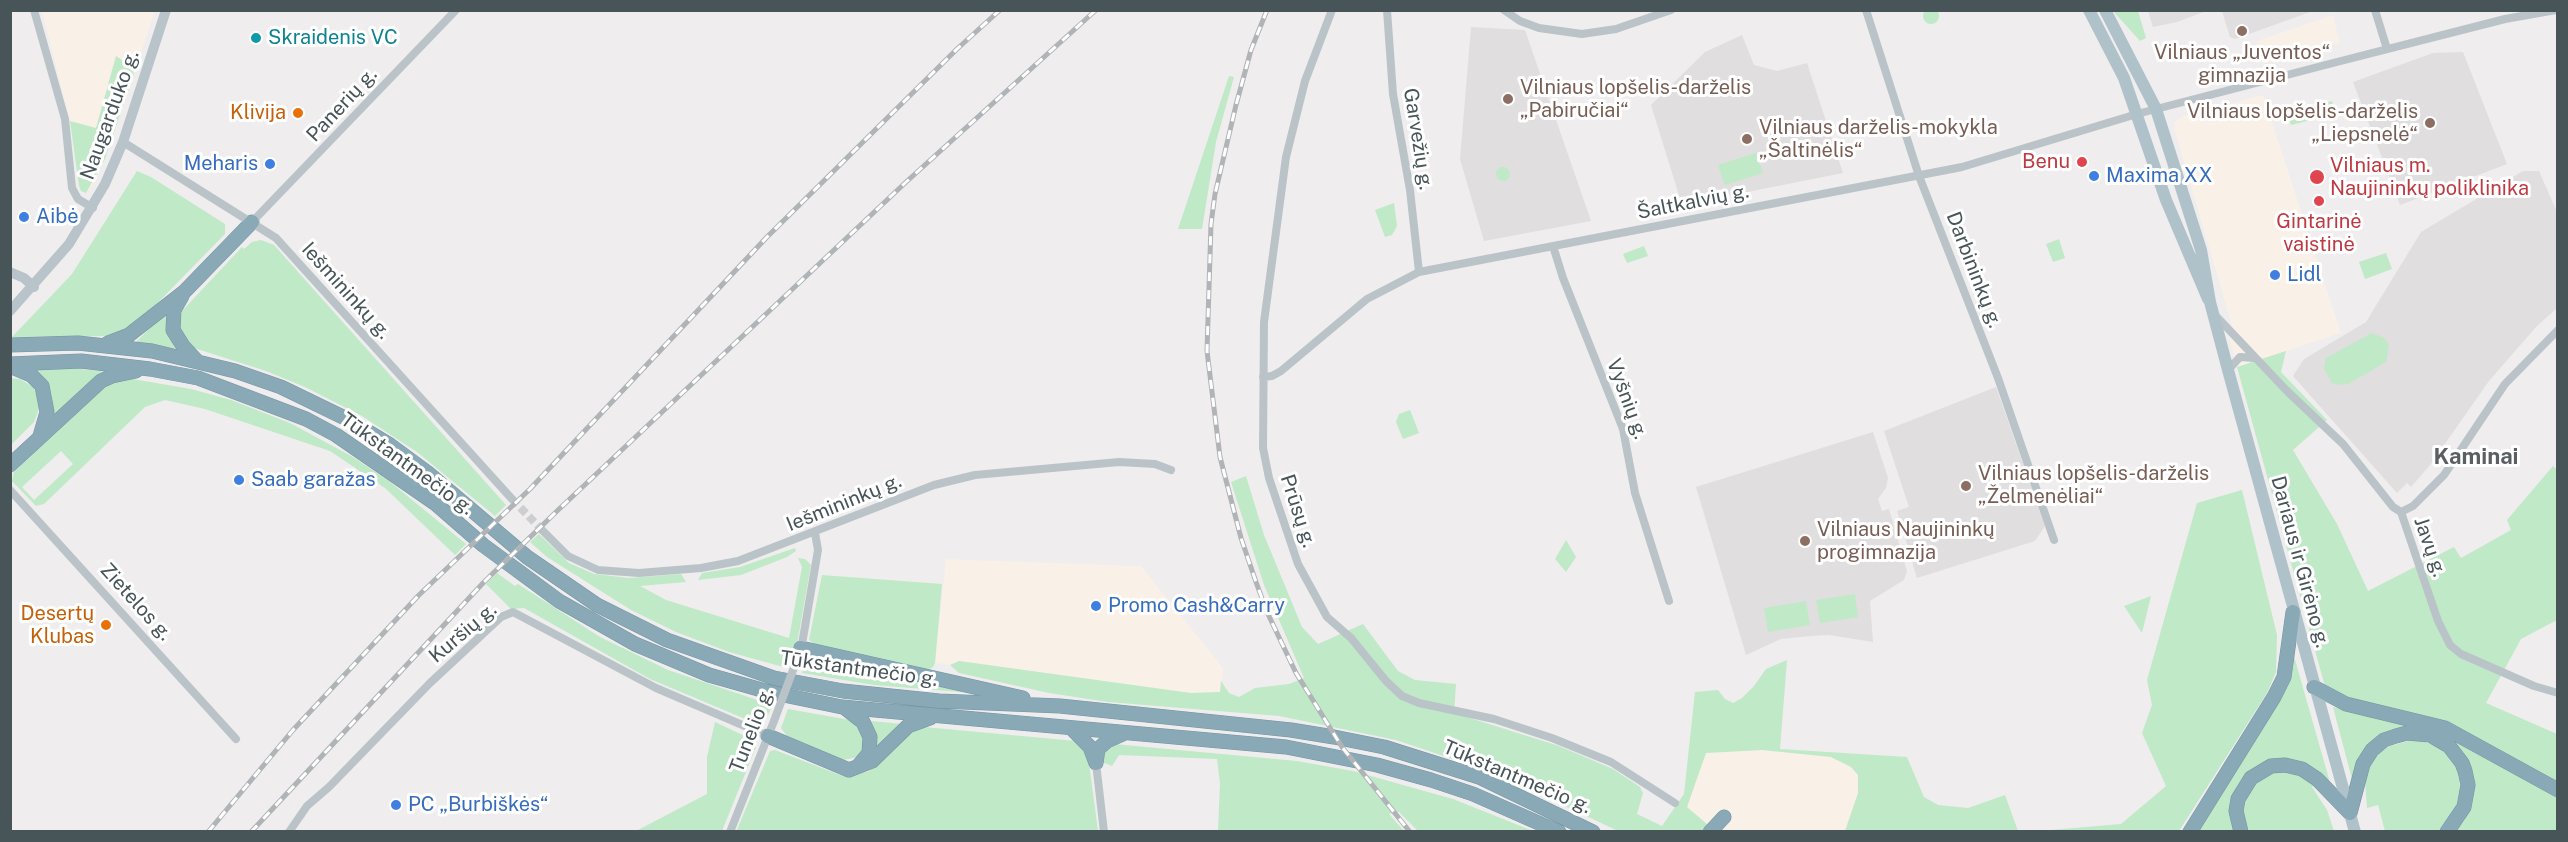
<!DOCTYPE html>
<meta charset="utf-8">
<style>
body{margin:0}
#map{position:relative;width:2568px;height:842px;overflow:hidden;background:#efedee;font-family:"Public Sans",sans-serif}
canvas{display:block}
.frame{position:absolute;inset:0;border:12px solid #475458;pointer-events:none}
</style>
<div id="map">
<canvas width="2568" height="842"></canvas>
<div class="frame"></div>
</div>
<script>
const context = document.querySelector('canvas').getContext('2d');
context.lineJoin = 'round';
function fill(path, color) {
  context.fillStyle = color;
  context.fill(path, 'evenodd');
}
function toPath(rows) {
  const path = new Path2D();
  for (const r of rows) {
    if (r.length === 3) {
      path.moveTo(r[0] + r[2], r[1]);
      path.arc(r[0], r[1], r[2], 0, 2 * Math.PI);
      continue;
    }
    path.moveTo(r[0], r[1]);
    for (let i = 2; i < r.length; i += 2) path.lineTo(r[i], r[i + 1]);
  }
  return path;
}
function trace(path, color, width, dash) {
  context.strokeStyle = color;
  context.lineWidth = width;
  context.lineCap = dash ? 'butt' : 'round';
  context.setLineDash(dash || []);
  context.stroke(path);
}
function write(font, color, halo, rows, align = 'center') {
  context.font = font + ' "Public Sans",sans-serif';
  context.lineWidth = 6;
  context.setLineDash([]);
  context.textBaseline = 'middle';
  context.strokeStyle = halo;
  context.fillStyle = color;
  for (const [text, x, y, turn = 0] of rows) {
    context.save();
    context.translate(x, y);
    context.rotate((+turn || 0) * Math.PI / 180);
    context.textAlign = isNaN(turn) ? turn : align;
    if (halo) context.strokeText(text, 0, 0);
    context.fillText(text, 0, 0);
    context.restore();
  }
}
fill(toPath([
 [42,11,155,11,112,141,92,186,86,193,79,188,71,125],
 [2333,15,2340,43,2263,64,2257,41],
 [2263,95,2341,333,2237,367,2229,338,2232,326,2174,128,2175,122,2183,116],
 [946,559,1141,566,1223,668,1221,692,1191,693,959,661,950,665,935,663],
 [1762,750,1831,757,1851,767,1858,775,1858,794,1845,831,1716,831,1687,807,1706,752]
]), '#f9f0e7');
fill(toPath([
 [2148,11,2148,10,2206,11,2177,22,2153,27],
 [2222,11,2313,11,2235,39,2230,37],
 [1471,27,1525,30,1591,221,1484,241,1460,159],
 [1742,35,1754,65,1777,71,1807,63,1843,173,1682,205,1651,105,1705,52],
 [2463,52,2507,164,2400,205,2353,82,2433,53],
 [2523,171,2539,171,2557,212,2557,308,2536,327,2489,381,2430,465,2411,487,2407,483,2397,493,2293,376,2304,359,2366,322,2421,232],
 [1996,387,2045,526,2035,541,1917,578,1897,511,1909,507,1884,431],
 [1873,432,1888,478,1886,488,1878,499,1882,511,1889,509,1907,571,1904,580,1870,601,1873,642,1829,635,1810,636,1781,639,1746,655,1696,487]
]), '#e0dedf');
fill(toPath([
 [1931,16,8],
 [2113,11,2138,11,2146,38,2140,41],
 [116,56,131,66,134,74,105,159,86,193,81,191,79,186,70,121,96,128],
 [1229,76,1234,77,1216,142,1202,229,1178,229],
 [2332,101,2335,114,2291,125,2287,113],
 [1756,153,1763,173,1725,185,1718,165],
 [1503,174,7],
 [137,171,151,177,225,224,225,234,138,323,113,336,12,337,72,274],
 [1394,203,1397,226,1392,235,1385,237,1375,210],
 [2059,239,2065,258,2053,262,2046,244],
 [261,240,274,245,506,505,495,516,417,452,362,416,305,387,266,371,191,347,179,330,182,311,242,247,244,249,252,242],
 [1644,246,1648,256,1627,263,1623,254],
 [2386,253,2392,269,2365,279,2359,262],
 [170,308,169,334,176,351,134,344],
 [2372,333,2384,338,2389,345,2386,362,2348,384,2341,385,2332,383,2324,369,2326,358],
 [2286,351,2281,372,2327,420,2293,450,2337,524,2368,591,2454,547,2461,558,2511,530,2507,520,2553,466,2557,470,2557,620,2521,639,2486,703,2557,734,2557,784,2455,726,2354,701,2330,692,2324,683,2237,367],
 [67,368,103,371,50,420,51,395,31,369],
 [10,378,20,379,33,387,38,397,39,409,34,422,11,445],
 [127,378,191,389,231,400,290,423,353,457,389,481,466,544,455,555,385,488,330,451,205,409,165,400,145,407,44,504,36,506,12,481,14,472,102,388,110,382],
 [61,451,73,464,34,500,22,487],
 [1410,410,1419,433,1403,439,1396,422,1399,414],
 [1246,476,1264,535,1302,627,1318,644,1363,624,1398,671,1415,680,1456,684,1454,713,1559,746,1613,769,1640,787,1643,793,1637,814,1662,826,1684,794,1695,692,1718,690,1725,699,1733,703,1742,698,1754,686,1766,669,1787,660,1780,749,1907,757,1924,797,1938,805,1968,808,2005,795,2018,831,1845,831,1858,793,1858,775,1851,767,1831,757,1762,750,1706,753,1687,807,1708,825,1701,831,1618,831,1497,774,1396,740,1279,716,1108,702,1049,693,959,673,950,665,959,661,1191,693,1220,692,1221,681,1229,693,1239,697,1255,688,1289,684,1304,678,1264,585,1231,482],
 [2242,490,2277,635,2276,672,2267,693,2179,831,2039,831,2121,824,2166,786,2142,733,2152,705,2147,680,2197,503],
 [539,534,569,563,594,574,629,578,681,574,686,582,640,586,666,600,789,638,802,567,798,558,805,559,811,565,797,644,787,668,729,652,676,632,631,610,547,557,530,542],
 [1566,540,1576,557,1566,572,1555,559],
 [795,548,796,551,787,557,741,575,698,580,702,573,740,567],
 [497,573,515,586,518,584,600,637,668,670,772,705,767,718,761,722,750,721,650,679,524,608,511,609,486,584],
 [822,575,942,584,935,663,933,667,928,670,817,646,809,640],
 [1855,594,1858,617,1820,623,1816,600],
 [2151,596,2142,633,2124,606],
 [1806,601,1810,625,1768,632,1764,608],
 [2294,656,2331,786,2313,768,2301,761,2272,760,2259,765,2240,782,2230,807,2234,831,2196,832,2290,677],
 [817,657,973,693,874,685,802,673,806,662],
 [2333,707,2452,737,2557,796,2557,831,2455,831,2464,821,2470,804,2465,757,2398,729,2353,783],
 [788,709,850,720,861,726,866,746,858,757,843,760,787,736,781,728],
 [871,721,903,724,869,759,876,738],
 [715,722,753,740,756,747,722,831,636,831,707,794,707,757],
 [924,727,1076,741,1088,755,1098,831,736,832,770,751,775,750,840,775,850,776,869,771,913,730],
 [2416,739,2442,748,2457,768,2461,792,2458,804,2439,831,2385,831,2378,805,2367,808,2365,780,2368,770,2379,753,2390,746],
 [1114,744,1297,761,1353,771,1453,799,1533,831,1418,831,1399,812,1389,814,1404,831,1218,831,1220,784,1217,759,1119,755,1112,766,1102,762,1101,751],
 [2275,771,2293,772,2315,784,2312,787,2327,810,2334,831,2247,831,2241,813,2243,803,2257,780]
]), '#c0e9c7');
trace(toPath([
 [512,499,542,530]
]), '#cdced0', 8, [8, 4]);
const highway = toPath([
 [182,296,174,310,173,330,183,346,197,361],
 [108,343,129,335,184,292,252,222],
 [10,345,78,343,152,351,235,371,281,387,347,419,390,445,428,473,527,557,597,605,667,640,774,678,843,691,939,701,1060,706,1291,730,1334,737,1384,747,1479,777,1593,832],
 [10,364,81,361,150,369,198,378,306,419,336,435,436,504,483,545,559,601,635,644,709,675,769,692,842,707,1286,747,1377,765,1431,780,1473,794,1559,832],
 [10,366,31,375,42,386,47,412,40,436],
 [10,465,101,381,112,376,136,371],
 [801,648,1023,698],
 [2314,687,2346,704,2445,728,2558,790],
 [845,708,863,722,870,737,869,753,859,765],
 [1072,729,1090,747,1096,763],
 [768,736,849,770,872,761,908,726,930,718],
 [1096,763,1098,749,1107,741,1123,734],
 [2350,813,2363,764,2372,750,2384,740,2396,736,2407,733,2430,735,2449,746,2462,763,2465,771,2468,785,2464,807,2447,832],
 [1710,832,1724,817],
 [2190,832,2274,697,2284,677,2293,612],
 [2241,832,2236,811,2238,799,2251,778,2271,766,2285,765,2302,769,2317,779,2350,813]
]);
trace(highway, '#7594a2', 15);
trace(toPath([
 [34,10,65,119,72,188,78,199,93,208],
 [1332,10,1305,81,1286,157,1264,322,1263,448,1269,478,1298,564,1327,617,1351,638,1386,681,1402,696,1419,703,1494,719,1552,738,1611,762,1675,803],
 [1387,10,1393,94,1410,190,1419,272],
 [1504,10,1520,21,1539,28,1582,34,1616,29,1671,10],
 [1866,10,1919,176,1998,378,2054,540],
 [2375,10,2387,49],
 [123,142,276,238,512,499],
 [252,222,456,10],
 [1553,246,1563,278,1623,429,1635,493,1669,601],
 [2215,315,2287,391,2343,444,2393,507,2401,512,2438,621,2450,645,2461,654,2534,686,2558,693],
 [2228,370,2240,357,2254,358],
 [1263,377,1272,376,1281,371,1367,299,1419,272,1962,167,2137,114,2333,63,2505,19,2556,10],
 [10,490,236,739],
 [2401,512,2413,506,2444,475,2505,384,2558,330],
 [542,530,568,556,598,570,639,573,701,568,738,561,934,485,975,475,1119,462,1155,464,1171,470],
 [801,650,818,550,815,533],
 [1096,763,1104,832],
 [289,832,307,806,329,787,430,683,501,617,513,612,656,688,768,736],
 [730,832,774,721]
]), '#bac4c8', 8);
trace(toPath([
 [10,272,24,278,34,287],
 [10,311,69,244,105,184,123,142,166,10]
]), '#b8c4ca', 10);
trace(toPath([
 [2089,10,2124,78,2166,200,2208,299],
 [2105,10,2156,109,2201,250,2210,302,2228,370,2355,832]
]), '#b0c2c9', 12);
trace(highway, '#8aa9b7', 14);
const rail = toPath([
 [1267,10,1251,50,1236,105,1215,194,1211,224,1207,351,1220,457,1241,538,1256,582,1267,612,1296,673,1342,747,1410,832],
 [208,832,293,730,419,595,530,489,767,237,957,49,1000,10],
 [251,832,484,582,556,512,905,183,1096,10]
]);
trace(rail, '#b0b4b7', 5);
trace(rail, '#fff', 3, [9]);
trace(toPath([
 [774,721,799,654]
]), '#bac4c8', 8);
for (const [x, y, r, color] of [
 [2242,31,6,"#8d6e63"],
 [256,38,6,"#0f9aa8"],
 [1508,99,6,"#8d6e63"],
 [298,113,6,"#e8710a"],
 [2430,123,6,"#8d6e63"],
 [1747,139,6,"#8d6e63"],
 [2082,162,6,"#e0444e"],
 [270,164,6,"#3f7fe0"],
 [2094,176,6,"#3f7fe0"],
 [2317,177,8,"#e0444e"],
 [2319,201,6,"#e0444e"],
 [24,217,6,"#3f7fe0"],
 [2275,275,6,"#3f7fe0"],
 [239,480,6,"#3f7fe0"],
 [1966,486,6,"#8d6e63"],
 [1805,541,6,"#8d6e63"],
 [1096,606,6,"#3f7fe0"],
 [106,625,6,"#e8710a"],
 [396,805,6,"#3f7fe0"]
]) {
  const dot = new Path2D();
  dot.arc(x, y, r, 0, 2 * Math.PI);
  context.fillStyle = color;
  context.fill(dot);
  trace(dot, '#fff', 2);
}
write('20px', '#0d838f', '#fff', [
 ["Skraidenis VC",268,38]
], 'left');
write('20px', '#785e54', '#fff', [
 ["Vilniaus „Juventos“",2242,53,"center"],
 ["gimnazija",2242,76,"center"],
 ["Vilniaus lopšelis-darželis",1520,88],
 ["„Pabiručiai“",1520,111],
 ["Vilniaus lopšelis-darželis",2418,112,"right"],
 ["„Liepsnelė“",2418,135,"right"],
 ["Vilniaus darželis-mokykla",1759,128],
 ["„Šaltinėlis“",1759,151],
 ["Vilniaus lopšelis-darželis",1978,474],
 ["„Želmenėliai“",1978,497],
 ["Vilniaus Naujininkų",1817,530],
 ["progimnazija",1817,553]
], 'left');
write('20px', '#475458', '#fff', [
 ["Panerių g.",342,105,-47],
 ["Naugarduko g.",110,115,-70],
 ["Garvežių g.",1418,139,81],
 ["Šaltkalvių g.",1693,202,-11],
 ["Darbininkų g.",1974,270,69],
 ["Iešmininkų g.",346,291,48],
 ["Vyšnių g.",1627,399,70],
 ["Tūkstantmečio g.",407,464,36],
 ["Iešmininkų g.",844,503,-22],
 ["Prūsų g.",1298,511,72],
 ["Javų g.",2430,547,71],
 ["Dariaus ir Girėno g.",2300,562,75],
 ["Zietelos g.",136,602,48],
 ["Kuršių g.",463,633,-40],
 ["Tūkstantmečio g.",859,669,8],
 ["Tunelio g.",752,730,-69],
 ["Tūkstantmečio g.",1517,777,23]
]);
write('20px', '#c56008', '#fff', [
 ["Klivija",286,113],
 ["Desertų",94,614],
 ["Klubas",94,637]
], 'right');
write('20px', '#be3a42', '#fff', [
 ["Benu",2070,162],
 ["Vilniaus m.",2330,166,"left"],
 ["Naujininkų poliklinika",2330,189,"left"],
 ["Gintarinė",2319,222,"center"],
 ["vaistinė",2319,245,"center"]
], 'right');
write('20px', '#366cbe', '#fff', [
 ["Meharis",258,164,"right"],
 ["Maxima XX",2106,176],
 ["Aibė",36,217],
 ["Lidl",2287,275],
 ["Saab garažas",251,480],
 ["Promo Cash&Carry",1108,606],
 ["PC „Burbiškės“",408,805]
], 'left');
write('bold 22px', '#5a5f61', '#fff', [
 ["Kaminai",2476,457]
]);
</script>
